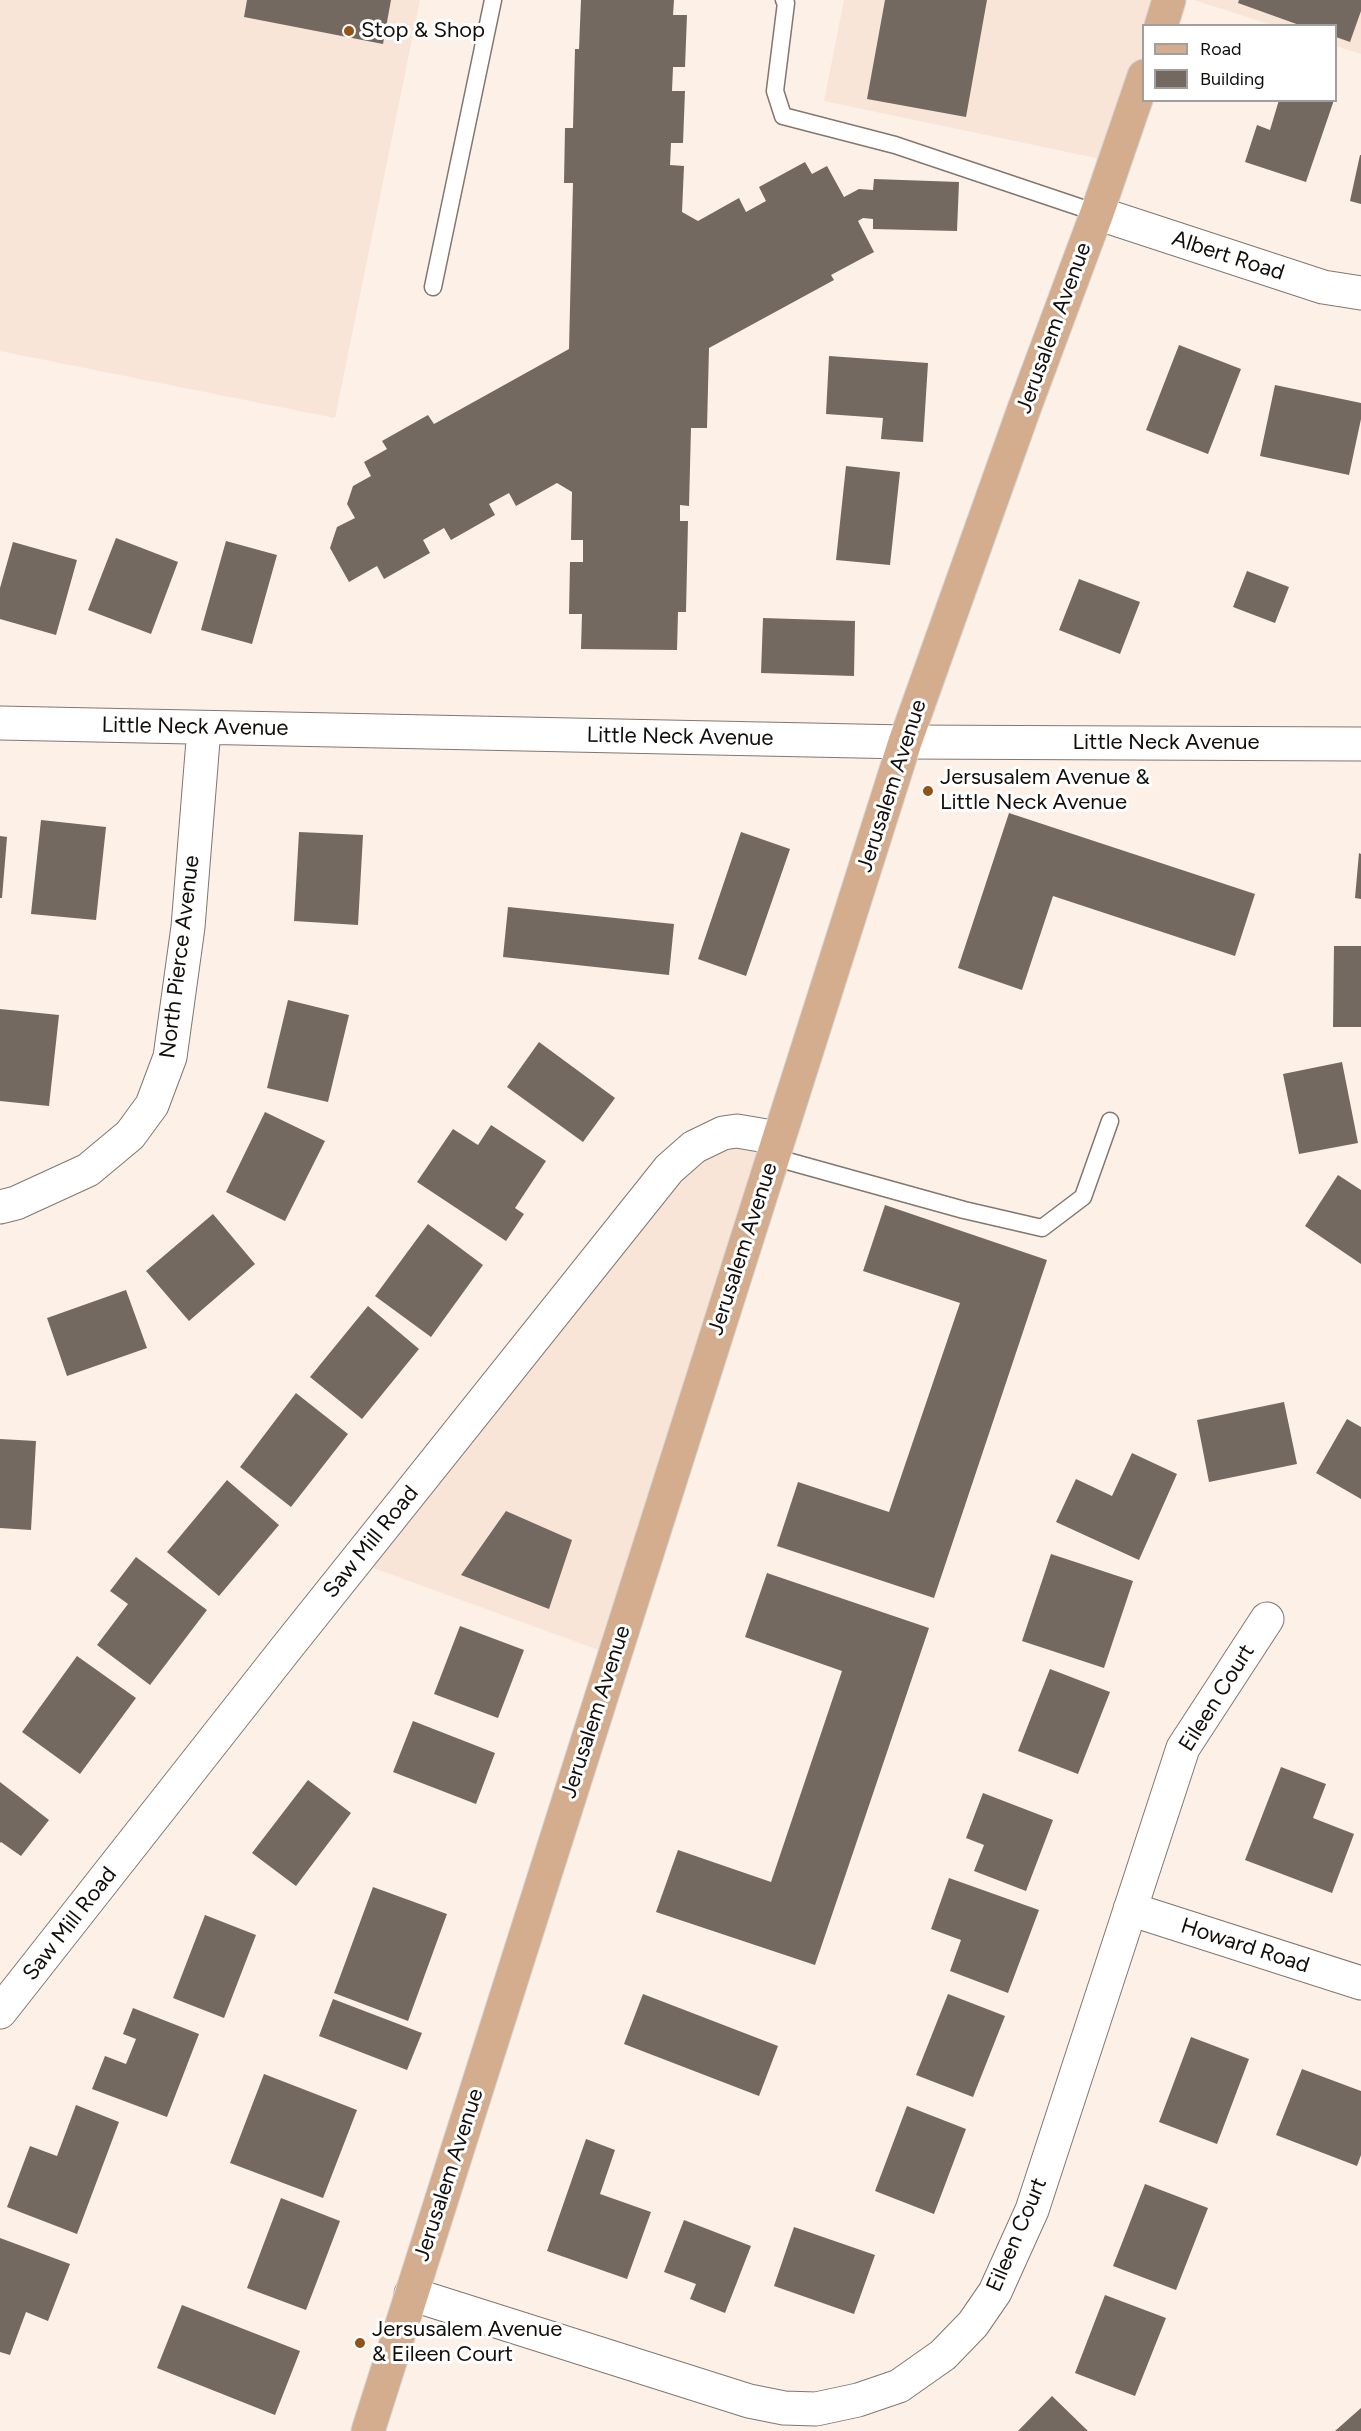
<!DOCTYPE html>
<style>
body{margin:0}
#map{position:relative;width:1361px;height:2431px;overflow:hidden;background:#fcf0e7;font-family:Figtree,sans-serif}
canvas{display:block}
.legend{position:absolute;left:1142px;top:24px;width:195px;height:78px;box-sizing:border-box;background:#fff;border:2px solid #a09f9d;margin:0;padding:8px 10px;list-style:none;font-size:18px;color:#110e0b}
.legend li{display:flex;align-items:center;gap:12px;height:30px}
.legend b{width:30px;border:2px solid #a09f9d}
</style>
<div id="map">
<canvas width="1361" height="2431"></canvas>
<ul class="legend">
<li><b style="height:8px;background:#d4ad8e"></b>Road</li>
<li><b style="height:16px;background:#736961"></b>Building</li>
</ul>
</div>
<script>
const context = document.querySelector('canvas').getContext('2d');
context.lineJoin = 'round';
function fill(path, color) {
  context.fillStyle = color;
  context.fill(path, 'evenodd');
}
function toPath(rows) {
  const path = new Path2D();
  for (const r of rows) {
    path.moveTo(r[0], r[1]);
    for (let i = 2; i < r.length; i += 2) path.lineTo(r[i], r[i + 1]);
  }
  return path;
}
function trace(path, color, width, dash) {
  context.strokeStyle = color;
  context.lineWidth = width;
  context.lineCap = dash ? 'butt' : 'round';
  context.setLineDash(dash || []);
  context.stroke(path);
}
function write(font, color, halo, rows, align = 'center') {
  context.font = font + ' Figtree,sans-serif';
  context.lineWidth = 6;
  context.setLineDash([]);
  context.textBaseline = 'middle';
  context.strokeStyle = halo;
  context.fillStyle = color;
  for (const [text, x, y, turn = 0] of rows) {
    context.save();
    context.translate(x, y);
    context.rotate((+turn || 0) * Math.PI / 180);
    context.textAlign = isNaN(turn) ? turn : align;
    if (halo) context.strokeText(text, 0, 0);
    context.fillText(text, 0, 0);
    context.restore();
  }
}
fill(toPath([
 [0,0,420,0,335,418,0,351],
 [844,0,1181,0,1171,25,1144,26,1143,93,1115,162,824,101],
 [1194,0,1361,0,1361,54,1336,46,1336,26,1272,25],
 [699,1138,771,1142,604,1652,365,1565]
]), '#f8e5d7');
fill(toPath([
 [247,0,391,0,383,44,244,17],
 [581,0,674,0,673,15,687,15,685,67,673,67,672,91,685,91,683,143,671,143,670,165,684,166,682,212,698,221,739,198,746,212,766,201,759,187,805,162,812,174,827,166,844,197,859,189,873,190,874,179,959,182,957,231,873,229,873,219,863,218,858,221,874,252,831,275,834,280,709,348,707,428,691,428,689,506,680,505,680,521,688,521,686,612,678,612,677,650,581,649,582,614,569,614,570,562,583,562,583,540,571,540,572,492,557,483,516,506,509,493,489,504,495,515,451,540,444,528,423,540,430,553,384,579,377,566,349,582,330,548,337,527,355,518,347,504,353,486,371,476,364,462,387,449,382,441,428,415,434,424,569,349,573,183,564,183,565,128,573,128,575,49,579,49],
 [885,0,987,0,966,117,867,99],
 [1239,0,1361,0,1361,11,1350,42,1336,37,1336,26,1302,26,1238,3],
 [1279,100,1334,100,1306,182,1245,162,1257,125,1270,130],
 [1360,155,1361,155,1361,204,1350,201],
 [1179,345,1241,369,1208,454,1146,430],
 [829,356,928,363,923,442,881,439,883,418,826,414],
 [1275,385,1361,403,1361,419,1349,475,1260,456],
 [846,466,900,472,890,565,836,560],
 [116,538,178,562,151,634,88,610],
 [226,541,277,555,252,644,201,630],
 [13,542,77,560,56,635,0,619,0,588],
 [1247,571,1289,587,1275,623,1233,607],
 [1079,579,1140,602,1120,654,1059,630],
 [763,618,855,621,854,676,761,673],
 [1009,813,1255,894,1235,956,1053,896,1022,990,958,968],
 [41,820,106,827,96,920,31,914],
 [299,832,363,835,358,925,294,921],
 [741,832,790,849,746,976,698,959],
 [0,836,7,837,2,898,0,898],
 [1359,853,1361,854,1361,899,1355,898],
 [508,907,674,924,669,975,503,957],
 [1334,946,1361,946,1361,1027,1333,1027],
 [288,1000,349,1015,328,1102,267,1088],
 [0,1009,59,1015,49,1106,0,1101],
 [539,1042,615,1098,583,1142,507,1087],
 [1342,1062,1358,1143,1299,1154,1283,1074],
 [265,1112,325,1141,285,1221,226,1192],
 [491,1125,546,1161,515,1208,524,1214,506,1241,417,1182,453,1129,478,1145],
 [1338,1175,1361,1190,1361,1264,1305,1226],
 [885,1205,1047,1260,934,1598,777,1546,798,1482,889,1512,960,1303,863,1271],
 [213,1214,255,1264,189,1321,146,1271],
 [428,1224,483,1265,431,1337,375,1296],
 [126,1290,147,1348,67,1376,47,1318],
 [368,1306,419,1349,362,1419,310,1377],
 [296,1393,348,1434,291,1507,240,1467],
 [1284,1402,1297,1464,1209,1482,1197,1420],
 [1347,1419,1361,1427,1361,1499,1316,1473],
 [0,1439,36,1441,31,1530,0,1528],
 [1132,1453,1177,1474,1139,1560,1056,1522,1076,1479,1112,1496],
 [227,1480,279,1525,219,1596,167,1552],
 [506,1511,572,1540,549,1609,461,1575],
 [1051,1554,1133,1581,1104,1668,1022,1641],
 [136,1557,207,1610,150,1685,97,1645,128,1604,110,1591],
 [767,1573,929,1628,815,1965,656,1912,678,1850,771,1882,842,1671,745,1637],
 [460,1626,524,1650,498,1718,434,1694],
 [77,1656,136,1698,80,1774,22,1732],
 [1050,1669,1110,1692,1078,1774,1018,1751],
 [413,1721,495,1753,476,1804,393,1772],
 [1281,1767,1326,1784,1313,1818,1354,1834,1332,1893,1245,1860],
 [308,1780,351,1813,296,1886,252,1853],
 [0,1782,49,1820,21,1856,1,1842,0,1843],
 [983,1793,1053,1820,1026,1891,974,1871,984,1845,966,1838],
 [949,1878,1039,1910,1008,1993,950,1971,961,1940,931,1929],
 [373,1887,447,1914,408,2021,334,1993],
 [205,1915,256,1935,224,2018,173,1998],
 [643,1994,778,2046,759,2096,624,2044],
 [948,1994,1005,2016,973,2097,916,2075],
 [333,1999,422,2033,407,2070,319,2036],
 [133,2008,199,2034,167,2117,92,2089,105,2056,126,2064,136,2039,123,2034],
 [1191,2037,1249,2059,1217,2144,1159,2122],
 [1302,2069,1361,2091,1361,2155,1357,2166,1276,2135],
 [264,2074,357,2110,323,2198,230,2163],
 [76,2105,119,2122,77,2234,7,2207,30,2146,57,2156],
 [907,2106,966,2129,934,2214,875,2191],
 [586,2139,615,2150,600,2194,651,2212,627,2279,547,2251],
 [1145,2184,1208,2208,1176,2290,1113,2266],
 [281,2198,340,2221,306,2310,247,2288],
 [684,2220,751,2246,725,2313,690,2299,696,2284,664,2272],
 [794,2227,875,2255,854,2314,774,2286],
 [0,2238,70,2264,48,2321,26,2312,10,2355,0,2352],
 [1105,2295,1166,2318,1135,2396,1075,2373],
 [182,2305,300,2351,275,2415,157,2368],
 [1052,2396,1088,2431,1018,2431],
 [1361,2408,1361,2431,1335,2431]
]), '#736961');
const lane = toPath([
 [784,0,786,3,775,91,783,116,895,145,1097,213],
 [433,287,493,0],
 [773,1157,964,1210,1042,1228,1083,1197,1110,1121]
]);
const street = toPath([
 [1097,213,1323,287,1361,293],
 [0,723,905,742,1361,744],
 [0,1207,16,1203,88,1170,130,1135,152,1105,170,1057,188,927,204,728],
 [1130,1909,1361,1983],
 [0,2012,284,1651,669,1169,694,1147,723,1133,737,1131,778,1138],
 [411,2294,749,2401,784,2408,816,2409,858,2400,899,2386,943,2355,973,2324,995,2292,1032,2210,1183,1748,1267,1619]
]);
const primary = toPath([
 [1161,26,1169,0],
 [368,2431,905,742,1024,409,1097,213,1144,76]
]);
trace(lane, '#81776f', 19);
trace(street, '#81776f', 35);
trace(primary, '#d4d4d3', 35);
trace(lane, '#fff', 16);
trace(street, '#fff', 33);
trace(primary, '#d4ad8e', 33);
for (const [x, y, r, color] of [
 [349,31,6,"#915318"],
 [928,791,6,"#915318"],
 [360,2343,6,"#915318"]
]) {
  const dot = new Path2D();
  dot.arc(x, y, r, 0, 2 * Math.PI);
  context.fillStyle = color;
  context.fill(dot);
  trace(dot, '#fff', 2);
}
write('22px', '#110e0b', '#fff', [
 ["Stop & Shop",361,31],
 ["Jersusalem Avenue &",940,778],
 ["Little Neck Avenue",940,803],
 ["Jersusalem Avenue",372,2330],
 ["& Eileen Court",372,2355]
], 'left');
write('22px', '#110e0b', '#fff', [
 ["Albert Road",1228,256,18],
 ["Jerusalem Avenue",1054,328,-70],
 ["Little Neck Avenue",195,727,1],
 ["Little Neck Avenue",680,737,1],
 ["Little Neck Avenue",1166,743],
 ["Jerusalem Avenue",892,786,-72],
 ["North Pierce Avenue",180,957,-83],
 ["Jerusalem Avenue",743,1249,-72],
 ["Saw Mill Road",371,1542,-51],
 ["Eileen Court",1217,1698,-58],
 ["Jerusalem Avenue",596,1712,-72],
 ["Saw Mill Road",70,1924,-52],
 ["Howard Road",1245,1946,18],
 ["Jerusalem Avenue",449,2175,-72],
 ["Eileen Court",1017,2235,-67]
]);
</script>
